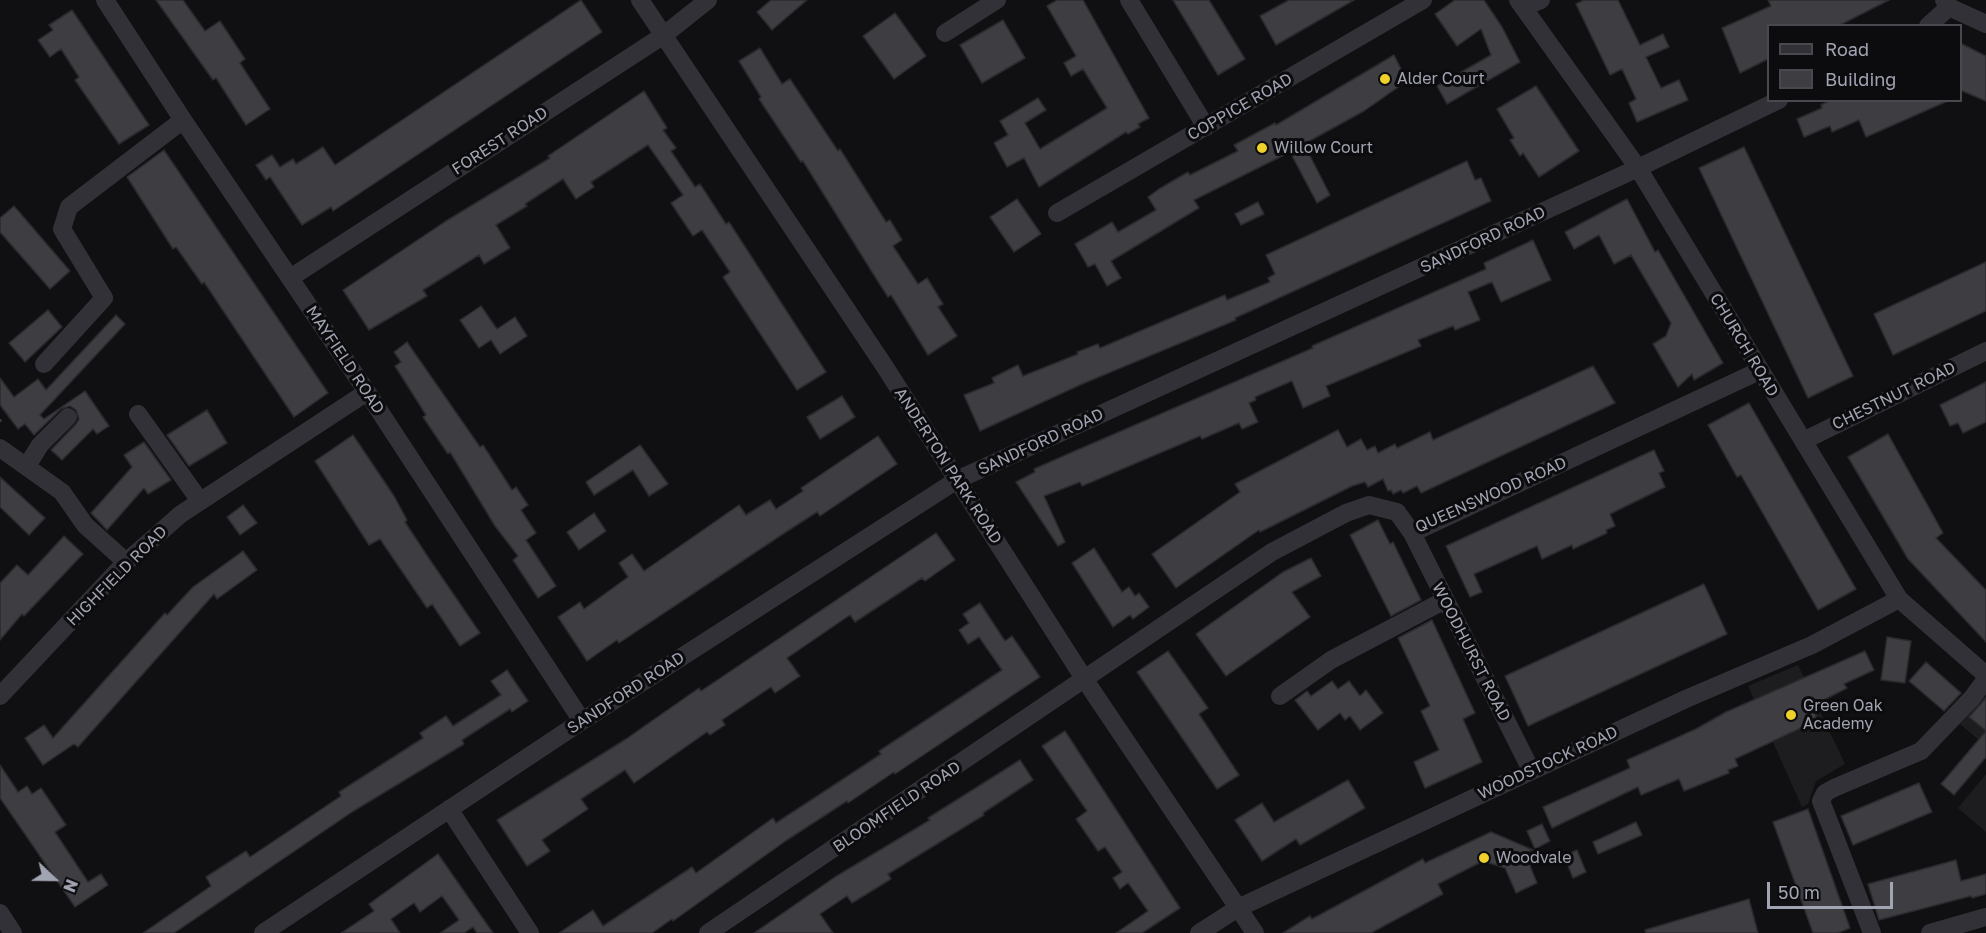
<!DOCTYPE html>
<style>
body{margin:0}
#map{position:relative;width:1986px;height:933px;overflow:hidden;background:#101012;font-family:"Golos Text",sans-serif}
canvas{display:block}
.legend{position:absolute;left:1767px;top:24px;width:195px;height:78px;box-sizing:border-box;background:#0c0b0d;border:2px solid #48484f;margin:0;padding:8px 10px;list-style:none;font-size:18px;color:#a1a4b2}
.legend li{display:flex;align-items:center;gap:12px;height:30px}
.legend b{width:30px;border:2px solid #48484f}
.north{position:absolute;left:24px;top:849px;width:60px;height:60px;-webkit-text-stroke:4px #0c0b0d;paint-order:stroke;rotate:112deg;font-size:16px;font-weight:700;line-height:24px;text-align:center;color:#a1a4b2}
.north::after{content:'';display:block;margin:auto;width:21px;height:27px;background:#a1a4b2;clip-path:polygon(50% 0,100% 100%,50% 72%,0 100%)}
.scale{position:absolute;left:1767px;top:882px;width:126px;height:27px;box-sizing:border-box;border:3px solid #a1a4b2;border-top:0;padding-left:8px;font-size:18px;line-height:21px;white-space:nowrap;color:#a1a4b2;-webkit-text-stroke:4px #0c0b0d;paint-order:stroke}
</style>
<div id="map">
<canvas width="1986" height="933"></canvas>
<ul class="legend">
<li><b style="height:8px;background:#313137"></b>Road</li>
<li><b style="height:16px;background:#3d3d42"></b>Building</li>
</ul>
<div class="north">N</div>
<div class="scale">50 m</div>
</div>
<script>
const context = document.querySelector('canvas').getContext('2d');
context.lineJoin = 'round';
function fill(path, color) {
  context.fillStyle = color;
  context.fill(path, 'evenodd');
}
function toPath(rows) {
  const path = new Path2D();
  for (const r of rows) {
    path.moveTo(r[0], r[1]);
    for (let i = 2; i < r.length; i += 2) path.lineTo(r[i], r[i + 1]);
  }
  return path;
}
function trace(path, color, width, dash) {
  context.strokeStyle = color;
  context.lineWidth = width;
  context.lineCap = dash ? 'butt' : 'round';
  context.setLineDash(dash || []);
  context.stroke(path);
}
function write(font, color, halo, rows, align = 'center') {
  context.font = font + ' "Golos Text",sans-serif';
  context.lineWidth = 6;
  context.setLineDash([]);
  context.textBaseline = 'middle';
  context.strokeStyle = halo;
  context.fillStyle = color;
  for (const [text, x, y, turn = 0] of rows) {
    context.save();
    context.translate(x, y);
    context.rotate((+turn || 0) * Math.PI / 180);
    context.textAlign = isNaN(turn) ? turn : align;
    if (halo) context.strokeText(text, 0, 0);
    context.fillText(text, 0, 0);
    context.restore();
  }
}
fill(toPath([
 [1798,665,1845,764,1816,781,1808,804,1802,807,1748,686],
 [1986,695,1986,746,1960,724],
 [1986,774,1986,832,1958,808]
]), '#1d1c1f');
const building = toPath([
 [156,0,183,0,205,31,220,21,245,59,240,63,270,109,246,125,216,78,213,80,156,0],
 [581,0,602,32,333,211,331,207,302,225,270,177,266,180,256,165,272,155,280,167,293,159,296,164,323,147,335,165,581,0],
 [771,0,807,0,772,30,757,12,771,0],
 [1057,0,1083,0,1149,118,1138,124,1140,127,1128,134,1126,132,1039,187,1024,158,1007,167,994,143,1008,135,1000,121,1038,98,1046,110,1025,123,1040,149,1107,108,1083,69,1071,76,1064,63,1076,56,1047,6,1057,0],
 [1173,0,1209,0,1245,59,1218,75,1173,0],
 [1289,0,1354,0,1276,45,1260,16,1289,0],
 [1455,0,1484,0,1502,27,1520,62,1447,104,1437,86,1491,55,1481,29,1457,46,1435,14,1455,0],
 [1584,0,1618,0,1640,45,1663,34,1669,47,1646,57,1661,88,1679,80,1688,100,1637,122,1629,103,1636,99,1622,69,1610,75,1576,4,1584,0],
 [1768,0,1889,0,1838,26,1768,26,1768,59,1740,73,1722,28,1771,6,1768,0],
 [72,10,149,125,119,144,75,80,79,77,61,49,50,57,38,40,53,30,49,25,72,10],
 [895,13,926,56,894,79,863,36,895,13],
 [1003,20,1025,58,982,83,960,45,1003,20],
 [1960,43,1986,56,1986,101,1960,90,1960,43],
 [760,48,782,84,790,79,838,151,840,149,886,222,890,220,902,240,893,246,918,284,927,278,943,304,938,307,957,336,928,355,891,295,888,297,872,272,803,161,801,162,759,99,761,97,739,61,760,48],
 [1394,55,1407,81,1364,111,1304,144,1330,195,1317,203,1290,152,1194,200,1199,208,1111,261,1121,278,1107,286,1095,264,1088,267,1075,244,1112,222,1118,232,1156,210,1148,197,1159,189,1188,172,1190,175,1238,151,1234,145,1275,123,1276,125,1394,55],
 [1536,86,1579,151,1539,177,1523,153,1520,156,1510,140,1514,138,1497,109,1536,86],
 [644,91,667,128,663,130,676,148,671,151,695,187,700,184,726,224,729,222,826,372,797,390,723,277,730,272,702,230,693,236,671,203,683,195,648,145,591,182,594,187,576,199,563,179,525,204,527,206,496,225,510,248,484,264,479,255,423,290,427,296,369,330,343,290,446,221,550,158,548,156,644,91],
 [1831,100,1950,100,1866,137,1859,120,1832,132,1830,126,1804,137,1797,119,1822,108,1821,105,1831,100],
 [1744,147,1853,376,1808,398,1699,168,1744,147],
 [164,150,328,393,294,417,204,282,202,284,176,247,173,249,127,177,164,150],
 [1467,161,1475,180,1481,178,1491,201,1235,318,1236,320,1082,384,980,431,964,395,994,383,992,378,1018,365,1023,376,1078,354,1077,352,1098,344,1100,348,1225,295,1227,300,1270,282,1268,278,1275,274,1266,255,1467,161],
 [1017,199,1041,234,1014,252,990,217,1017,199],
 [1627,199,1655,252,1658,250,1723,363,1694,380,1692,374,1678,387,1653,344,1666,336,1671,323,1631,255,1614,264,1599,235,1574,249,1565,232,1627,199],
 [1258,202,1264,214,1241,225,1235,214,1258,202],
 [14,206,70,271,50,289,0,232,0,218,14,206],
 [1533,240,1551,280,1501,302,1492,282,1468,292,1480,320,1455,330,1453,326,1418,340,1421,346,1326,386,1330,396,1303,408,1292,381,1255,397,1256,400,1249,403,1258,422,1242,429,1239,423,1202,439,1200,436,1082,486,1080,482,1044,496,1065,542,1058,546,1016,482,1035,472,1034,469,1068,454,1313,348,1312,346,1486,269,1484,263,1533,240],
 [1986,262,1986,311,1893,355,1874,314,1986,262],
 [481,306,497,329,515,317,527,336,500,354,491,340,479,348,460,320,481,306],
 [48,310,62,327,25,362,9,343,48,310],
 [116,315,125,324,40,415,44,419,85,391,109,426,97,434,93,429,62,460,51,450,76,424,79,419,76,410,70,406,61,409,34,435,25,424,18,429,0,405,0,378,14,397,38,379,46,390,116,315],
 [407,342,480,447,483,445,512,490,516,487,528,505,521,510,536,533,526,540,556,586,538,598,513,560,518,556,495,526,450,452,448,454,423,417,426,415,395,366,401,362,394,352,407,342],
 [1593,366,1615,403,1421,493,1417,486,1403,493,1401,490,1393,494,1391,490,1388,491,1383,479,1368,487,1365,482,1352,486,1260,532,1259,530,1176,588,1152,554,1240,492,1235,484,1338,430,1347,447,1361,439,1367,450,1375,446,1378,453,1395,444,1397,448,1430,432,1433,440,1593,366],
 [1986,382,1986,422,1963,433,1958,423,1950,426,1940,405,1986,382],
 [842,396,855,417,820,439,807,417,842,396],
 [1749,403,1856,589,1818,610,1741,475,1737,477,1708,425,1749,403],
 [207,410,227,443,189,466,167,435,207,410],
 [1888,434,1943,533,1936,538,1986,590,1986,642,1908,559,1848,457,1888,434],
 [353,435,394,496,407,520,405,522,428,557,480,633,460,646,432,604,427,608,380,539,369,545,315,461,353,435],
 [878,436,897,464,820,516,817,512,789,530,619,643,617,640,587,661,558,617,580,602,584,609,628,577,619,563,632,554,644,571,739,505,746,515,770,500,776,509,803,491,801,488,878,436],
 [144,442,171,480,148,494,144,488,107,530,91,513,132,467,124,455,144,442],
 [640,445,668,484,649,496,633,470,594,495,586,482,640,445],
 [1654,450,1664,471,1659,473,1665,487,1610,514,1615,526,1606,530,1607,533,1573,549,1572,545,1542,559,1537,546,1490,567,1474,574,1482,592,1470,597,1446,546,1654,450],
 [0,477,45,518,29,535,0,507,0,477],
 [243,505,257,523,240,535,227,517,243,505],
 [594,513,606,531,579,550,567,532,594,513],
 [1378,520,1390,544,1393,542,1421,600,1391,616,1350,535,1378,520],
 [936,533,955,560,925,581,922,578,855,622,850,615,787,658,800,676,775,693,771,687,722,720,725,725,710,735,707,732,634,783,625,770,581,799,588,809,542,840,550,851,527,866,497,820,626,739,699,688,701,691,936,533],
 [64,536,83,554,24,616,22,614,0,640,0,583,17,565,28,575,64,536],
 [1094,548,1122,592,1129,587,1135,596,1139,593,1149,607,1133,619,1130,615,1113,627,1072,563,1094,548],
 [243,551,257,570,217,599,214,594,78,747,74,744,43,765,25,738,44,725,53,738,165,613,167,615,193,587,243,551],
 [1311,558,1321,576,1292,592,1310,617,1226,676,1196,634,1283,572,1311,558],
 [1704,584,1727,634,1528,726,1505,676,1704,584],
 [980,603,1005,641,1012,636,1040,677,895,774,894,772,848,803,847,801,787,840,673,921,672,919,652,933,559,933,593,910,603,926,692,867,696,873,773,818,776,823,831,787,881,754,879,751,1002,670,979,637,968,644,959,630,969,623,963,614,980,603],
 [1432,620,1475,713,1463,719,1482,762,1425,788,1414,762,1439,750,1421,711,1430,706,1398,638,1432,620],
 [1887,637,1911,641,1905,683,1881,680,1887,637],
 [1168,651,1208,708,1199,714,1239,775,1217,789,1137,672,1168,651],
 [1865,651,1874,670,1844,684,1847,688,1812,706,1818,720,1735,759,1738,766,1728,770,1729,773,1684,791,1679,779,1641,795,1638,787,1552,828,1543,807,1630,768,1627,760,1696,729,1726,712,1865,651],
 [1926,662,1961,693,1944,711,1909,681,1926,662],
 [507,670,528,701,512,712,510,709,462,740,464,744,352,812,174,933,143,933,211,886,206,877,246,851,250,857,341,796,339,792,423,738,420,733,446,716,453,726,501,695,491,681,507,670],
 [1332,681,1338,689,1349,681,1360,696,1366,690,1383,713,1360,730,1350,716,1345,720,1340,713,1318,730,1295,700,1307,691,1311,696,1332,681],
 [1986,698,1986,757,1954,795,1941,784,1986,731,1969,717,1986,698],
 [1065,731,1180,908,1142,933,1116,933,1148,911,1128,883,1120,889,1113,878,1122,872,1105,847,1098,851,1076,819,1087,811,1042,746,1065,731],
 [1020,760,1033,780,983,813,984,815,888,874,891,879,852,903,847,896,820,914,833,933,754,933,835,877,930,820,928,818,1020,760],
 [0,765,18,792,27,786,32,794,41,788,66,825,55,832,88,882,101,874,108,885,75,907,0,798,0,765],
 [1348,780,1365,808,1300,845,1296,839,1262,861,1235,820,1262,803,1274,822,1348,780],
 [1919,783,1932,812,1853,845,1841,816,1919,783],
 [1808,809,1850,928,1838,933,1813,933,1773,822,1808,809],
 [1636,822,1642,835,1598,854,1593,842,1636,822],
 [1542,824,1550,841,1535,849,1527,831,1542,824],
 [1491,832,1533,850,1525,853,1537,883,1516,893,1505,868,1483,861,1438,884,1443,894,1371,933,1283,933,1310,916,1312,919,1423,859,1425,863,1491,832],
 [1577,850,1586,872,1573,878,1564,856,1577,850],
 [438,854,493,933,477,933,473,927,464,933,440,933,459,920,442,896,420,912,414,903,391,919,400,933,341,933,374,911,369,904,438,854],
 [1956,860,1961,881,1986,874,1986,894,1972,898,1971,896,1879,920,1868,884,1956,860],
 [1749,899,1758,933,1646,933,1645,930,1749,899]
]);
fill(building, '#3d3d42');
trace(building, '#2b2a2e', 1.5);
trace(toPath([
 [0,419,0,422]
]), '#37383e', 3, [3, 4.5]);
trace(toPath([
 [105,0,183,120,367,392,582,721],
 [640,0,885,367,1085,680,1255,933],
 [1129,0,1206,127],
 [1518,0,1638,168,1899,599,1986,675],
 [1944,0,1949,7,1986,24],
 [1523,7,1541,0],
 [1928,26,1949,7],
 [945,33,997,0],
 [1057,213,1423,0],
 [290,278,664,35,708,0],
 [44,364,104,298,62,229,69,207,183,120],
 [138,414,200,501],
 [1803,441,1986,351],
 [0,448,62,492,85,525,126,562],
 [27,466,40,445,68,417],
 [1412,533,1531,770],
 [0,696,126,562,181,514,367,392],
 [1280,696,1331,660,1445,600],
 [449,809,530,933],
 [0,913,13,933],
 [263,933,582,721,957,480,1638,168,1779,100],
 [708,933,1272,552,1346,513,1369,505,1397,512,1412,533,1759,371],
 [1199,933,1238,908,1688,698,1812,645,1899,599],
 [1872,933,1821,801,1825,793,1834,788,1921,751,1972,698,1986,679],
 [1930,933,1986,917]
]), '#313137', 18);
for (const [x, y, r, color] of [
 [1385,79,6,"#efd12b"],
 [1262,148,6,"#efd12b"],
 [1791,715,6,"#efd12b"],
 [1484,858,6,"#efd12b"]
]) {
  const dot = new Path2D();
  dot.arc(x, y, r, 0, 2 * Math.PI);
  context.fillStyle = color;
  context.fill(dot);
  trace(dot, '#0c0b0d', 2);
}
write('16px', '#a1a4b2', '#0c0b0d', [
 ["Alder Court",1397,79],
 ["Willow Court",1274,148],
 ["Green Oak",1803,706],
 ["Academy",1803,724],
 ["Woodvale",1496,858]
], 'left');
write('16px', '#a1a4b2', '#0c0b0d', [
 ["COPPICE ROAD",1240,107,-30],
 ["FOREST ROAD",500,141,-33],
 ["SANDFORD ROAD",1483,240,-25],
 ["CHURCH ROAD",1744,345,59],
 ["MAYFIELD ROAD",345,360,56],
 ["CHESTNUT ROAD",1894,396,-26],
 ["SANDFORD ROAD",1041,442,-25],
 ["ANDERTON PARK ROAD",948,466,57],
 ["QUEENSWOOD ROAD",1491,495,-24],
 ["HIGHFIELD ROAD",117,576,-45],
 ["WOODHURST ROAD",1471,652,63],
 ["SANDFORD ROAD",626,693,-33],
 ["WOODSTOCK ROAD",1548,763,-25],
 ["BLOOMFIELD ROAD",897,807,-34]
]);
</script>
